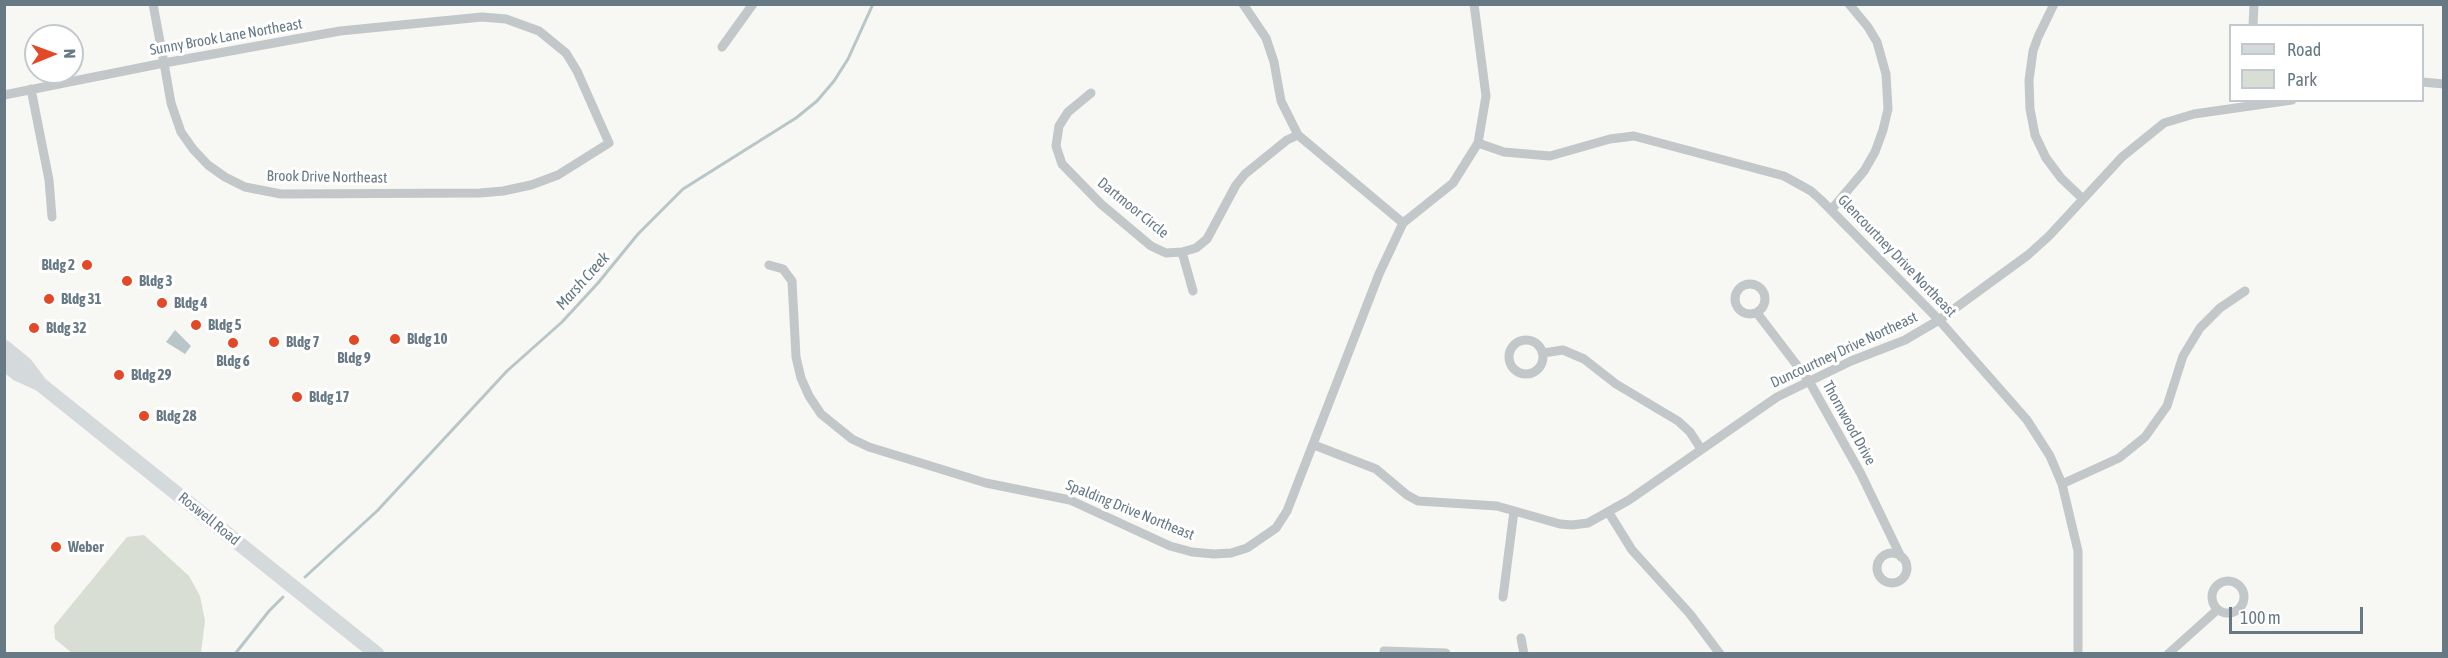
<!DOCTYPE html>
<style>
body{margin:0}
#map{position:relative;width:2448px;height:658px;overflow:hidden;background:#f7f7f3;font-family:"Asap Condensed",sans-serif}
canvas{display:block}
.frame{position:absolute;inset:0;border:6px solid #667984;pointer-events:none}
.legend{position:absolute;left:2229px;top:24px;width:195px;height:78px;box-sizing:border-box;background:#fff;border:2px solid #c2c9ce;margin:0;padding:8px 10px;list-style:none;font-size:18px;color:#667984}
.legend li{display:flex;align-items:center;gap:12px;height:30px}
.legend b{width:30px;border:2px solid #c2c9ce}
.north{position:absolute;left:24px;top:24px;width:60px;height:60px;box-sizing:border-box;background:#fff;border:2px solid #c2c9ce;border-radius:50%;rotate:89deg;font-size:16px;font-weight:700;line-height:24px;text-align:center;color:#667984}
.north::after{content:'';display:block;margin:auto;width:21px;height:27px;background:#e34827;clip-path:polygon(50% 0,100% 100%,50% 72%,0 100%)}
.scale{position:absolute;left:2229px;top:607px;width:134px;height:27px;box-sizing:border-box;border:3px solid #667984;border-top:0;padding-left:8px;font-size:18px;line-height:21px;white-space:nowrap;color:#667984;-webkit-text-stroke:4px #fff;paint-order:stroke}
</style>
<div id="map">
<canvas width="2448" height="658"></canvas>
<div class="frame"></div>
<ul class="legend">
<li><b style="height:8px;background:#d4d9dc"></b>Road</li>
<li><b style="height:16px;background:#d8ded4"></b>Park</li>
</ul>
<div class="north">N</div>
<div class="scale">100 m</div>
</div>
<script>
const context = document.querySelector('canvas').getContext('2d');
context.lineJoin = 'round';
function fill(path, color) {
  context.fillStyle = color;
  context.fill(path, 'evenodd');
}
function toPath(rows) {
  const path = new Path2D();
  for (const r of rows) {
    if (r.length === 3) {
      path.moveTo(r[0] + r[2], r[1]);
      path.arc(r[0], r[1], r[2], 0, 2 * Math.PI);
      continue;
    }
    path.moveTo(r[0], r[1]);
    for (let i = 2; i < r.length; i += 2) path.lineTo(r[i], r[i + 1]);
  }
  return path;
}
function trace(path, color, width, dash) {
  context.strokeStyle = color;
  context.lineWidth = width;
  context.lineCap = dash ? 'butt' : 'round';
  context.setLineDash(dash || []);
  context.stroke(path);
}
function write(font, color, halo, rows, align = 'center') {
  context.font = font + ' "Asap Condensed",sans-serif';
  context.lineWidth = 6;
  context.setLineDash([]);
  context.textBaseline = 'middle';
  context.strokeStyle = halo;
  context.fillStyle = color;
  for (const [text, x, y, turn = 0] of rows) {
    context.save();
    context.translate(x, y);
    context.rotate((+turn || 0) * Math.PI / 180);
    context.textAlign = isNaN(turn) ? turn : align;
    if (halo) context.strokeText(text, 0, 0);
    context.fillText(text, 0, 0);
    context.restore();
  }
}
fill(toPath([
 [144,535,189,576,200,596,205,621,201,653,72,653,55,639,54,626,127,537]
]), '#d8ded4');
fill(toPath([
 [175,330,191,346,185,354,166,342]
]), '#b8c6c8');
trace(toPath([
 [305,577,377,511,507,371,562,322,598,283,638,234,683,189,796,118,817,101,834,81,848,59,873,4],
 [235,654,269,611,283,597]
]), '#b8c6c8', 3);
trace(toPath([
 [1243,4,1266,38,1274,62,1281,101,1298,135,1403,223],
 [2054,4,2038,37,2033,51,2029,80,2030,109,2035,135,2046,158,2061,178,2083,199],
 [2253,26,2254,4],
 [722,47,753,4],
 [2422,82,2444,84],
 [31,89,49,180,52,217],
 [1091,93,1068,112,1059,126,1056,146,1062,164,1101,204,1151,246,1166,253,1182,252,1196,248,1207,239,1236,185,1245,174,1287,140,1298,135],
 [4,95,164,63,340,31,482,17,506,19,539,31,566,53,577,71,609,143,558,175,531,185,503,191,480,193,281,194,245,187,225,177,208,165,193,149,181,132,171,103,164,63,153,4],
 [1478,143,1504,152,1550,156,1610,139,1634,136,1784,176,1811,191,1821,200,1939,320,2027,420,2050,456,2062,484,2078,551,2078,654],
 [1831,210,1864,171,1875,152,1883,130,1888,109,1886,74,1877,42,1868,27,1849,4],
 [1182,252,1193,291],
 [769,265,783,269,792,281,796,357,801,378,809,396,821,414,852,439,869,447,986,483,1070,500,1170,546,1192,552,1214,554,1231,553,1247,548,1276,528,1287,511,1379,274,1403,223,1453,183,1478,143,1486,96,1474,4],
 [1750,299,15],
 [1757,313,1809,381,1861,474,1901,557],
 [1526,357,17],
 [1543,353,1563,350,1584,359,1616,384,1678,421,1690,432,1701,449],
 [1314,445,1376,469,1407,495,1418,501,1497,506,1560,524,1572,525,1588,523,1629,500,1777,397,1851,361,1905,340,1939,320,2028,255,2049,236,2122,157,2164,123,2194,114,2292,100],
 [2062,484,2119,458,2145,437,2167,406,2183,356,2200,328,2220,308,2245,291],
 [1609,513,1632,550,1690,614,1720,654],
 [1892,568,15],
 [2228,597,16],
 [1503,597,1514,511],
 [1521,638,1524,654],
 [1384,654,1384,651,1446,653],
 [2168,654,2217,610]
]), '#c2c7c9', 9);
trace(toPath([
 [4,347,25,364,40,384,377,654],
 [4,363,18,374,38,383]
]), '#d4d9dc', 15);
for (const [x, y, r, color] of [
 [87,265,6,"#e34827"],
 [127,281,6,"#e34827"],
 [49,299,6,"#e34827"],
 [162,303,6,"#e34827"],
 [196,325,6,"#e34827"],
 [34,328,6,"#e34827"],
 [395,339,6,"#e34827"],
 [354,340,6,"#e34827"],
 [274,342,6,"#e34827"],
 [233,343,6,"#e34827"],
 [119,375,6,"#e34827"],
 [297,397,6,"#e34827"],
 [144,416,6,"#e34827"],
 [56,547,6,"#e34827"]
]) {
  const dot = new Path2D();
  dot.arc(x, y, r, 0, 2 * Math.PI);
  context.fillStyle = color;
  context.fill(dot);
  trace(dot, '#fff', 2);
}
write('15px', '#667984', '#fff', [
 ["Sunny Brook Lane Northeast",226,37,-10],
 ["Brook Drive Northeast",327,177,1],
 ["Dartmoor Circle",1133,208,39],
 ["Glencourtney Drive Northeast",1897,256,46],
 ["Duncourtney Drive Northeast",1844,350,-25],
 ["Thornwood Drive",1849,423,61],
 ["Spalding Drive Northeast",1130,510,22],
 ["Roswell Road",209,519,39]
]);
write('bold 15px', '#667984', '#fff', [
 ["Bldg 2",75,265,"right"],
 ["Bldg 3",139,281],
 ["Bldg 31",61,299],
 ["Bldg 4",174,303],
 ["Bldg 5",208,325],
 ["Bldg 32",46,328],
 ["Bldg 10",407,339],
 ["Bldg 7",286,342],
 ["Bldg 9",354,358,"center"],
 ["Bldg 6",233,361,"center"],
 ["Bldg 29",131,375],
 ["Bldg 17",309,397],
 ["Bldg 28",156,416],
 ["Weber",68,547]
], 'left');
write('italic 16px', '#617a81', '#fff', [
 ["Marsh Creek",583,281,-48]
]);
</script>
